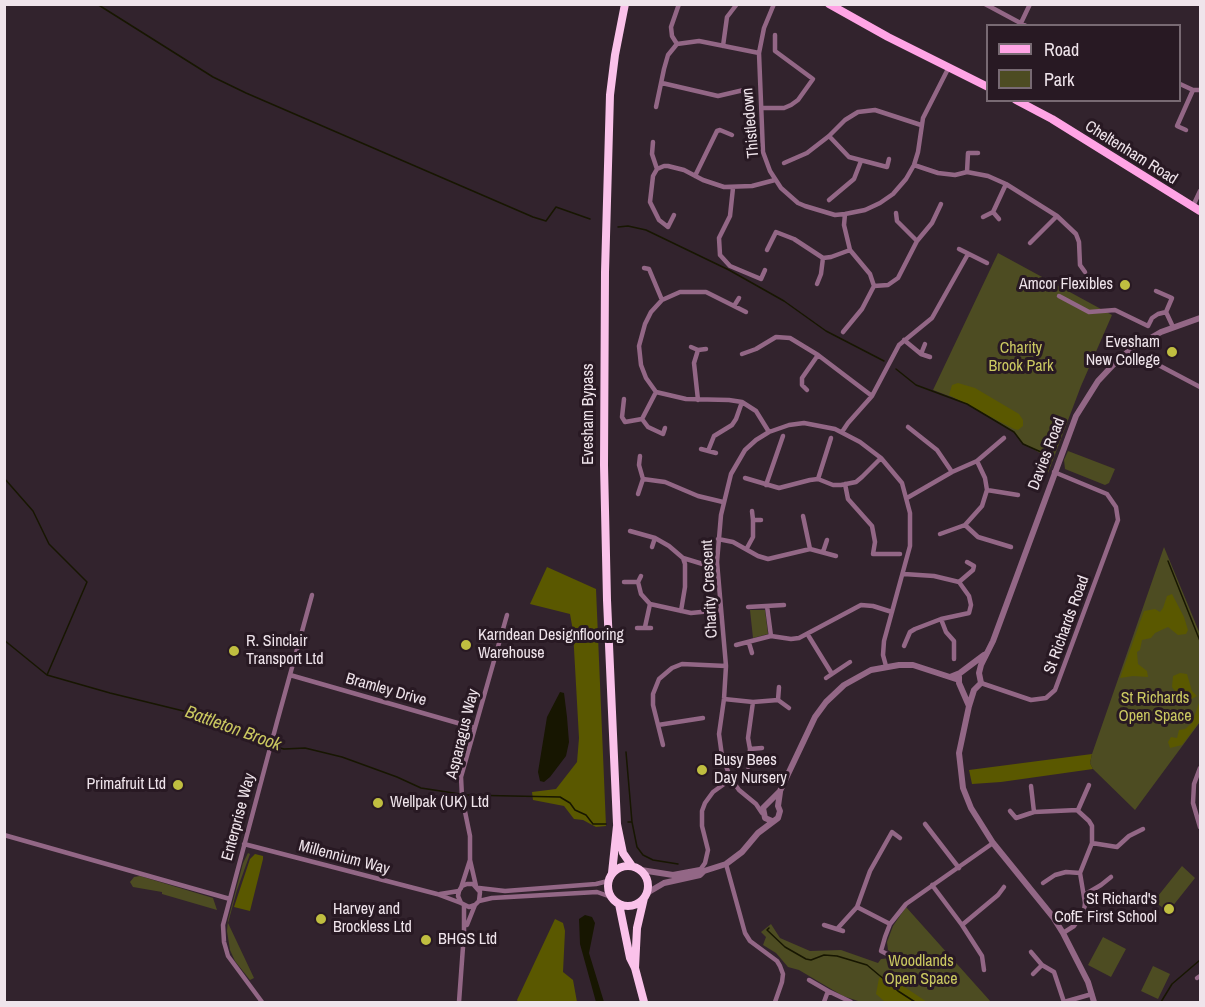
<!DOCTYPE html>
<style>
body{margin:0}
#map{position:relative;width:1205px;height:1007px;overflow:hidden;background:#32232d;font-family:"Archivo Narrow",sans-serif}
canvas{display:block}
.frame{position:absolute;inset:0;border:6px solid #efe4eb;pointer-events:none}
.legend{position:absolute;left:986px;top:24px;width:195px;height:78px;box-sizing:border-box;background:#281923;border:2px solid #786a73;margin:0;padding:8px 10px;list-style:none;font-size:18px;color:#efe4eb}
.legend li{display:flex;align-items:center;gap:12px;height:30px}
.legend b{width:30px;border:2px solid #786a73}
</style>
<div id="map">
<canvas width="1205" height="1007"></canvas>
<div class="frame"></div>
<ul class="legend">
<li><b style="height:8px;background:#ffa4e5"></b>Road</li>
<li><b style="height:16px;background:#4d4c22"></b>Park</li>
</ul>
</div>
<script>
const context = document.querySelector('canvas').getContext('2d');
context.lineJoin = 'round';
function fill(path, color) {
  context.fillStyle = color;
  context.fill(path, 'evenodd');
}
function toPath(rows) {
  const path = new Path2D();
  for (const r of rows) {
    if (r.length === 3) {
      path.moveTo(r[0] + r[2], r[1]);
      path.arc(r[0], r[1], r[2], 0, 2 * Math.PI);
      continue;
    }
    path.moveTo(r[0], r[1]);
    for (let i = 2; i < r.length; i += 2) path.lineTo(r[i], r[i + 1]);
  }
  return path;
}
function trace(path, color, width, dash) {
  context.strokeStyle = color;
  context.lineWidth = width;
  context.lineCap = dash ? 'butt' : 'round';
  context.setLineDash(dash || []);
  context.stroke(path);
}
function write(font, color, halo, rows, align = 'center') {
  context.font = font + ' "Archivo Narrow",sans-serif';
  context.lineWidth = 6;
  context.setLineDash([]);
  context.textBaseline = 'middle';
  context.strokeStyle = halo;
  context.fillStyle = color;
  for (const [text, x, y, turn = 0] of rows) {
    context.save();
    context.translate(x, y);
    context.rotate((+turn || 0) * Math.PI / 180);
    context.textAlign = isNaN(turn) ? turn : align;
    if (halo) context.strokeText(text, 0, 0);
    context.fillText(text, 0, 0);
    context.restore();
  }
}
fill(toPath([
 [998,253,1112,315,1081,386,1048,473,1040,453,1023,443,1014,432,967,403,933,390],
 [1068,451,1115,469,1109,483,1105,485,1065,469,1064,460],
 [1164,547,1200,634,1200,722,1135,810,1093,769,1090,763,1092,754],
 [750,610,765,610,768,634,753,638],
 [248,853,250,854,237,890,228,923,254,978,250,980,235,961,230,950,227,931,228,920,243,863],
 [1182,866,1195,878,1168,912,1154,901],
 [140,876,213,898,217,910,162,894,162,892,133,887,130,882,134,877],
 [906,907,991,1002,861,1002,843,996,799,970,788,967,776,953,763,945,766,937,761,932,771,924,780,938,810,951,841,950,878,963,881,959,892,958,894,954,888,950,887,942,893,926],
 [1103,937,1126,949,1111,977,1088,965],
 [1153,966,1170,974,1158,999,1141,991]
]), '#4d4c22');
fill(toPath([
 [958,383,975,388,1019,414,1023,420,1023,426,1018,430,1014,429,949,395,952,385],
 [547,567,596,589,606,826,596,827,583,820,574,819,564,806,533,800,532,792,556,789,577,762,579,738,573,631,570,614,530,604],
 [1172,594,1184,617,1188,630,1186,634,1178,635,1168,627,1155,633,1151,638,1142,640,1140,650,1137,652,1138,664,1147,671,1148,677,1133,676,1120,678,1144,611,1155,609,1160,612,1163,608,1167,596],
 [1180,673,1187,674,1192,691,1197,696,1186,702,1181,699,1172,687,1173,676],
 [1200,700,1200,721,1182,745,1170,748,1168,742,1171,737,1177,738,1179,730,1185,729,1192,723],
 [1092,754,1090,763,1093,769,1001,782,972,784,969,770],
 [255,854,263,856,263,859,250,911,234,907,250,859],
 [555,919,563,923,565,931,563,972,573,980,577,1002,518,1002,517,1000],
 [882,976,888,976,927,1002,884,1001,876,994,879,978]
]), '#5a5800');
fill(toPath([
 [560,692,564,693,567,717,569,742,566,756,550,777,544,782,540,781,538,772,547,717],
 [585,915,592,917,595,923,589,953,604,1002,596,1002,580,944,579,919]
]), '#171601');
trace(toPath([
 [97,4,213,77,246,93,533,217,546,221,556,207,590,219],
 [618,227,628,226,646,230,729,270,784,301,826,331,884,361],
 [896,369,916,385,967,404,1014,432,1023,444,1041,452],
 [4,478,33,511,49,544,87,582,47,675],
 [1168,561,1200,641],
 [4,640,47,675,110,693,208,717,268,745,284,749,305,748,342,757,397,777,421,788,460,794],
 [626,752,632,822],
 [465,795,560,797,570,803,575,810,586,815,593,824,606,824],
 [628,822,632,822,637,847,643,855,653,860,678,864],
 [769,928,767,930,785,947,806,959,811,960,824,955,837,956,867,965,898,991,915,1002],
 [1161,1002,1172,984,1200,960]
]), '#171601', 1.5);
trace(toPath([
 [774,4,764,28,759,53,763,152,770,171,781,188,798,203,805,206,835,215,845,214,865,210,880,203,893,194,906,179,914,165,918,152,923,118,949,67],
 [985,4,1026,26],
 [1021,23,1030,4],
 [677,44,672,36,671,27,679,4],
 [723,46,727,17,737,4],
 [662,83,718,96,748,89],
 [1180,84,1193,90,1200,90],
 [656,107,664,69,668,55,677,44,699,41,759,53],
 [763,108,784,108,791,105,798,100,813,79,775,51,775,35],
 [1186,130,1177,126,1193,90],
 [829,136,849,157,887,167,889,159],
 [653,142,652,154,657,169],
 [784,163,807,153,829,136,845,120,858,112,875,110,921,125],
 [914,165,938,173,955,175,967,172,988,176,1006,184,1057,216,1076,234,1079,242,1080,265,1085,272],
 [967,172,968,153,978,153],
 [695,176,717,131,720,130,732,135],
 [733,188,730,216,719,238,720,255,730,266,761,279,765,270],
 [829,200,854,179,861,161],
 [1193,206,1200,191],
 [896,213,897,221,917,241],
 [674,215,668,227,659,220,650,202,653,176,657,169,664,166,668,166,684,170,703,180,724,187,752,186,775,180],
 [983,217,993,212],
 [999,219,993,212,1006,184],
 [1030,243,1057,216],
 [959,249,987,263],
 [767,250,776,232,794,239,823,258,831,257,850,250],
 [644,268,649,269,662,300],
 [817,284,821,274,823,258],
 [874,286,888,285,898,278,917,241,932,223,941,204],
 [1156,291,1172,298,1166,312,1173,327],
 [1059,296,1089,312,1115,310,1148,326,1152,318,1158,314,1166,312],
 [734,306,739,298],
 [746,312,706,292,680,292,662,300,651,312,645,324,639,346,641,365,646,378,656,392,686,399,729,400,742,402,756,411,769,432],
 [843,332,862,309,874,286,870,274,850,250,844,225,845,214],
 [904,340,921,354,930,357],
 [691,347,698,350,706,349],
 [698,350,694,363,698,400],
 [1130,350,1200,387],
 [742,354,756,349,776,337,790,338,818,355,872,396],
 [921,354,925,344],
 [807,390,802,385,802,378,818,355],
 [624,399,622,417,625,422,642,419,648,427,663,434,665,428],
 [642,419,656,392],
 [908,427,937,450,952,472],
 [842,432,848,423,872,396,899,345,932,318,968,254],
 [701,449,716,453],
 [708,451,714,436,732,425,736,419,742,402],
 [745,478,779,488,810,480,818,479,833,485,841,485,856,482,862,477,881,458],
 [643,479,665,482,698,496,723,502],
 [818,479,831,438],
 [845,484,848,499,872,526,875,542,873,554,900,554],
 [766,485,783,436],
 [987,490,1018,495],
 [638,494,643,479,639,465,640,456],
 [907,498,952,472,977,461,1004,438],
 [752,511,753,520,761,520],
 [803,516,810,549],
 [965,525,978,537,1011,547],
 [630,531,655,538,669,546,683,558,685,564,685,587,681,611],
 [940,534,965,525,982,506,987,490,985,478,977,461],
 [718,539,733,542,758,556,768,559,810,549,836,556],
 [652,547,655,538],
 [747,548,753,537,753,520],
 [823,552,827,540],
 [683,558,706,565],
 [904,574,934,576,959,582,969,596,971,605,969,613,941,619,915,629,910,632,904,646],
 [624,582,638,582,641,576],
 [638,582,641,594,650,604,645,627],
 [959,582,973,570,974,566,967,562],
 [650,604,691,613,721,610],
 [767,606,771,636],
 [748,607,784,605],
 [941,619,946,632,954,641,954,659],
 [637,628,651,628],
 [808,635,832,674],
 [749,643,752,653],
 [736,645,771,636,791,639,799,638,861,605,873,606,892,612],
 [290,675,475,728],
 [826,678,850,662],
 [981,683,1031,700,1046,698,1055,690,1118,520,1116,507,1107,494,1054,472],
 [724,699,753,702,778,700,789,708],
 [778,700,779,687],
 [658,725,703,718],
 [663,745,653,705,653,694,659,679,672,668,682,664,726,666],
 [750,749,762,748],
 [748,767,750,749,748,738,753,702],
 [1200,768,1194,784,1193,803,1200,827],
 [1031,786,1034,812],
 [1078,810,1089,785],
 [1010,811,1016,818,1034,812,1077,810,1089,821,1092,826,1092,843,1080,873,1085,903,1084,911,1074,926,1063,933],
 [762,813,756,804,739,790,731,779,722,756,719,734,724,699,726,666,717,562,721,515,731,474,745,450,756,440,769,432,789,425,804,423,835,429,860,442,881,458,902,483,910,513,910,546,884,641,883,655,886,666],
 [925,824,959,868],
 [4,835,230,899],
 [1092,843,1117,847,1129,836,1143,829],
 [244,844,437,894,461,903],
 [726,864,745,933,750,941,777,961,780,966,783,974,782,982,775,1002],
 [700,870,705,863,708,850,702,826,702,811,705,803,713,792,731,779],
 [1043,883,1055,875,1066,872,1080,873],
 [932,885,962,925,982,956,984,970],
 [476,886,470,860,470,836,462,797,461,777,507,615],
 [461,888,470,860],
 [479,888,505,891,596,884,608,881],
 [440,894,459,891],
 [1084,895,1101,885,1111,877],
 [479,901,480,892,473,884,467,884,462,886,459,891,458,896,461,903,469,907,475,905,479,901,492,898,597,892,611,897],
 [857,907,890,924],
 [467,925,475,905],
 [824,925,843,931],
 [962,925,998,895,1004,887],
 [837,929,857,907,870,871,892,832,900,838],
 [1031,952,1042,965,1054,972,1064,1002],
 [889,955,881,951,885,937,890,924,906,904,993,843],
 [1033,974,1042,965],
 [1197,978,1200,976],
 [809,980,828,991],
 [262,1002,228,956,224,942,223,925,277,722,312,595],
 [459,1002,464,933,464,906],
 [824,1002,828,991,851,1002],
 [1064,1002,1092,994]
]), '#936786', 4.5);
trace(toPath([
 [950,677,960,673,984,655],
 [959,677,959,683,969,706],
 [772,821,765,818,763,808,780,791,815,717,826,702,844,685,871,670,899,665,913,665,959,680],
 [641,870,673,875,700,870,704,871],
 [647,893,664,883,700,875,704,871,726,864,742,852,758,833,778,818,780,811,778,806,780,792],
 [1094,1002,1088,982,1063,933,1053,917,993,843,971,808,963,788,959,753,969,706,974,690,981,683,979,673,981,665,993,641,1076,416,1098,381,1113,365,1130,350,1161,332,1200,318]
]), '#936786', 6);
trace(toPath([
 [829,4,888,37,988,87],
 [1016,100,1052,119,1200,211]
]), '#ffa4e5', 8);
trace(toPath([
 [625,4,615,55,610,95,605,272,604,465,607,600,617,824,623,853,632,866],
 [628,886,20],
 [612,873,617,826],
 [619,904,630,958,635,968,644,1002],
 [635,968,637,928,644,898]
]), '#fac2ea', 8);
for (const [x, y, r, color] of [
 [1125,285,6,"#c0be40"],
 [1172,352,6,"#c0be40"],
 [466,645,6,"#c0be40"],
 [234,651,6,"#c0be40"],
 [702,770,6,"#c0be40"],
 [178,785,6,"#c0be40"],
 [378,803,6,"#c0be40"],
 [1169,909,6,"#c0be40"],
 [321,919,6,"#c0be40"],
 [426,940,6,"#c0be40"]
]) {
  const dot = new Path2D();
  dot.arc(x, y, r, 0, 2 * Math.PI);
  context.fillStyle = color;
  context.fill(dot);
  trace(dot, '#281923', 2);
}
write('16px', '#efe4eb', '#281923', [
 ["Thistledown",751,123,-95],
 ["Cheltenham Road",1131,153,32],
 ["Evesham Bypass",589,414,-90],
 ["Davies Road",1047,454,-69],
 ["Charity Crescent",710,589,-93],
 ["St Richards Road",1067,625,-70],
 ["Bramley Drive",386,690,16],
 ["Asparagus Way",463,734,-76],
 ["Enterprise Way",239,817,-75],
 ["Millennium Way",344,858,15]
]);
write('16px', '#efe4eb', '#281923', [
 ["Amcor Flexibles",1113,285,"right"],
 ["Evesham",1160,343,"right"],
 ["New College",1160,361,"right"],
 ["Karndean Designflooring",478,636],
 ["Warehouse",478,654],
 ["R. Sinclair",246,642],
 ["Transport Ltd",246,660],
 ["Busy Bees",714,761],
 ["Day Nursery",714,779],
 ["Primafruit Ltd",166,785,"right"],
 ["Wellpak (UK) Ltd",390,803],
 ["St Richard's",1157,900,"right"],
 ["CofE First School",1157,918,"right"],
 ["Harvey and",333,910],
 ["Brockless Ltd",333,928],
 ["BHGS Ltd",438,940]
], 'left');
write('16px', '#cbc961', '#281923', [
 ["Charity",1021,349],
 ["Brook Park",1021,367],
 ["St Richards",1155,699],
 ["Open Space",1155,717],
 ["Woodlands",921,962],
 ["Open Space",921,980]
]);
write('italic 18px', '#cac860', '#281923', [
 ["Battleton Brook",233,729,20]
]);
</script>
